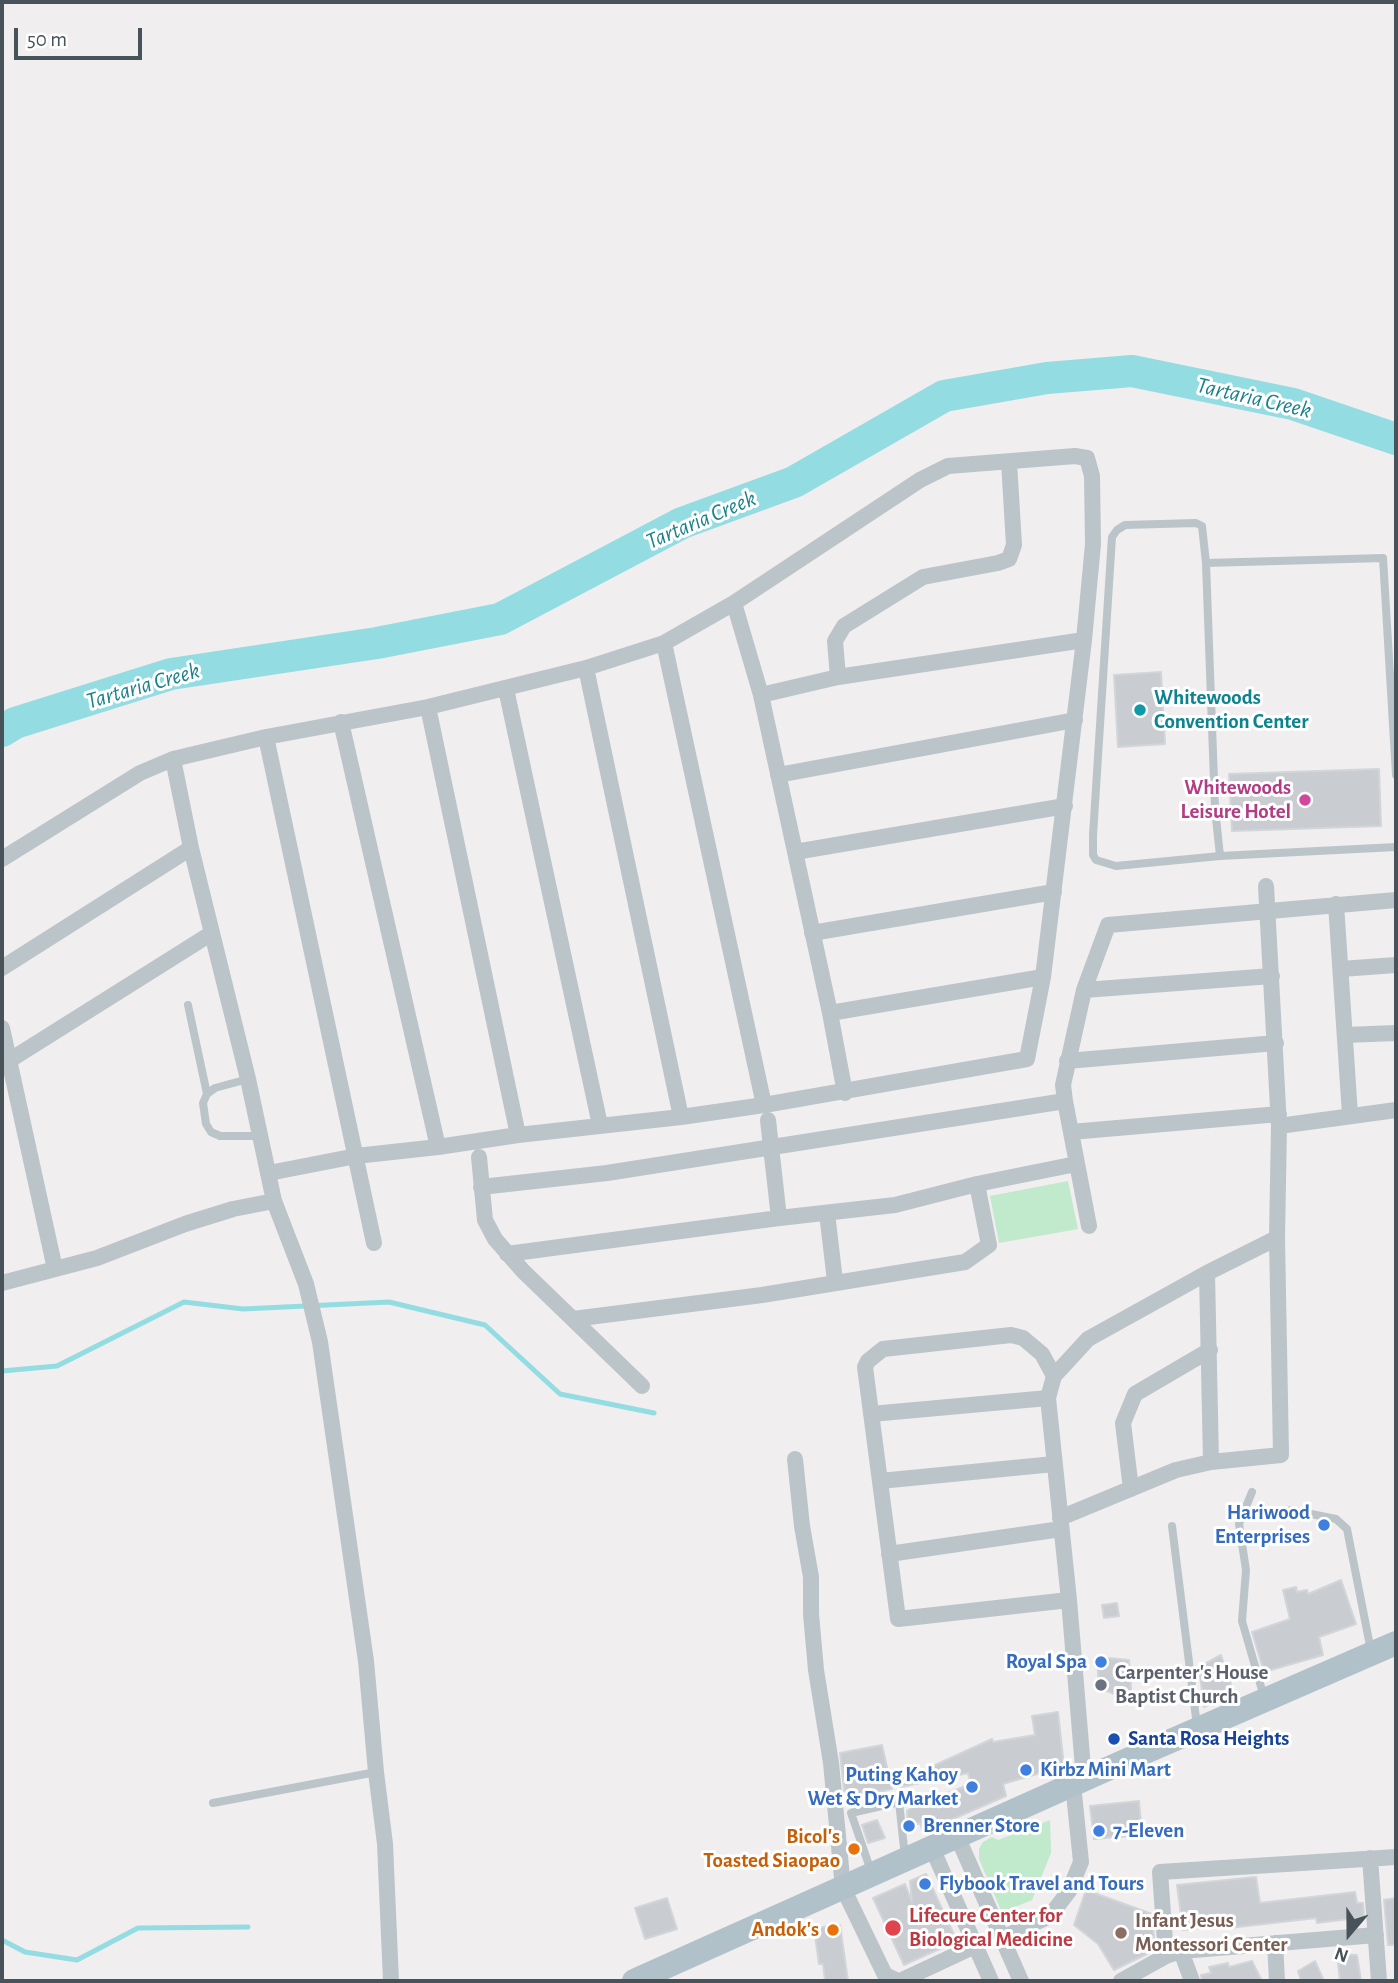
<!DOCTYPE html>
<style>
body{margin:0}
#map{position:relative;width:1398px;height:1983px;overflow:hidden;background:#f0eeee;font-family:"Alegreya Sans",sans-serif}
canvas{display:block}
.frame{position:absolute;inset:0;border:4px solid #485359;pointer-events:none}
.north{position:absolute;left:1314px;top:1899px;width:70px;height:70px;-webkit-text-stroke:5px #fff;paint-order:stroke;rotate:200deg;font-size:19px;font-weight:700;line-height:28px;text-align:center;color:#485359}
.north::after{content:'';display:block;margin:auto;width:24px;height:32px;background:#485359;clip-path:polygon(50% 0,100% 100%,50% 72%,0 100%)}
.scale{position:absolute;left:14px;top:28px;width:128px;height:32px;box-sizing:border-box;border:4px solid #485359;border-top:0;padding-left:9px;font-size:21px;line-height:24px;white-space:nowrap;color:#485359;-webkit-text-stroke:5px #fff;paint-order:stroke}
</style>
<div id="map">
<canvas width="1398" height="1983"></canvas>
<div class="frame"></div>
<div class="north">N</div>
<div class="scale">50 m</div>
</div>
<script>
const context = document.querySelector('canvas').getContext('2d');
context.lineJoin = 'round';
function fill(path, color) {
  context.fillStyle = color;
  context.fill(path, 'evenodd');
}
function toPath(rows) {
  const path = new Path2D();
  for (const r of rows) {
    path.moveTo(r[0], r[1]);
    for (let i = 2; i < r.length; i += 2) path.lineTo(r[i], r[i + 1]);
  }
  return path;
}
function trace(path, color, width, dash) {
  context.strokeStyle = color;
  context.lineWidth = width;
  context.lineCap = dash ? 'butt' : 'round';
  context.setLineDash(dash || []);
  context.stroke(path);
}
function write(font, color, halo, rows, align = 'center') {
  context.font = font + ' "Alegreya Sans",sans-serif';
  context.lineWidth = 6;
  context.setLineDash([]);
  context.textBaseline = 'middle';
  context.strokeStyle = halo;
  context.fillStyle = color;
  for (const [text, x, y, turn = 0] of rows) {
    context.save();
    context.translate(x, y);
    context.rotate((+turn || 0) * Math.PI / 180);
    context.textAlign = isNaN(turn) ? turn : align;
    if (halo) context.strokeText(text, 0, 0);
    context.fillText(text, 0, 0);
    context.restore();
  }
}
fill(toPath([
 [1068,1181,1078,1229,999,1243,990,1196],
 [1050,1820,1051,1853,1032,1900,1015,1907,1016,1919,1006,1922,979,1859,979,1849,983,1842,992,1837,998,1840]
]), '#c1e9cb');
trace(toPath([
 [2,1371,57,1366,184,1302,243,1309,389,1302,485,1325,560,1394,654,1413],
 [2,1940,25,1952,77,1960,138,1928,248,1927]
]), '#93dce2', 5);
trace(toPath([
 [2,731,15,723,171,674,377,643,500,619,682,523,794,482,944,396,1047,378,1132,371,1293,404,1396,439]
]), '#93dce2', 32);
const building = toPath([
 [1161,672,1165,744,1118,747,1114,675,1161,672],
 [1379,769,1381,826,1232,831,1229,774,1379,769],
 [1341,1580,1356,1624,1319,1637,1323,1655,1264,1672,1252,1632,1290,1619,1283,1590,1296,1587,1297,1592,1307,1590,1308,1594,1341,1580],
 [1117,1603,1119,1616,1104,1618,1102,1605,1117,1603],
 [1221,1655,1234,1693,1204,1707,1199,1667,1221,1655],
 [1097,1657,1129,1660,1132,1701,1099,1688,1097,1657],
 [1058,1712,1064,1766,1003,1784,1006,1796,923,1832,920,1823,908,1827,907,1811,914,1806,971,1784,968,1773,901,1787,900,1781,992,1739,993,1742,1035,1735,1032,1716,1058,1712],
 [882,1745,892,1789,845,1799,840,1753,882,1745],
 [1139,1801,1142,1835,1094,1839,1090,1806,1139,1801],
 [877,1820,885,1838,868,1843,862,1825,877,1820],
 [926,1874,957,1941,904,1965,873,1898,905,1884,912,1902,910,1881,926,1874],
 [1256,1877,1260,1903,1355,1892,1357,1903,1363,1903,1364,1917,1317,1923,1316,1918,1229,1928,1228,1925,1183,1930,1177,1885,1256,1877],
 [1086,1890,1152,1914,1155,1950,1114,1970,1098,1944,1074,1925,1086,1890],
 [667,1898,677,1929,645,1939,635,1908,667,1898],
 [1396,1898,1396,1945,1388,1945,1384,1900,1396,1898],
 [840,1925,848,1981,825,1981,823,1964,819,1964,814,1928,840,1925],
 [1337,1954,1357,1955,1361,1981,1340,1981,1337,1954],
 [1252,1961,1262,1981,1202,1981,1201,1975,1211,1973,1209,1967,1228,1963,1229,1967,1252,1961],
 [1315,1961,1324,1981,1301,1981,1298,1971,1315,1961]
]);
fill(building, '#c9ccd0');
trace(building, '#d2d5d9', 2);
trace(toPath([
 [1206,563,1383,558,1396,775],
 [1220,856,1215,808,1206,563,1202,526,1196,523,1125,525,1117,530,1112,537,1093,835,1093,855,1096,860,1116,866,1220,856,1396,847],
 [188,1005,207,1094],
 [248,1079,215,1088,207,1094,203,1103,206,1124,211,1132,220,1136,260,1136],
 [1252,1492,1239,1524,1246,1570,1242,1621,1264,1697],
 [1291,1510,1336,1519,1347,1529,1371,1651],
 [1172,1526,1197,1726],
 [213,1803,376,1772],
 [871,1871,851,1813,899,1802,905,1857]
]), '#bbc4c9', 8);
trace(toPath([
 [734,603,761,695,830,1013,845,1093],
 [664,643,764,1105],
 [586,668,681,1117],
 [838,677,835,641,844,626,923,577,998,563,1009,559,1014,545,1009,462],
 [506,689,600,1125],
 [761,695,838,677,1084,640],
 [428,707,518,1135],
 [341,722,438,1147],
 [266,737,374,1243],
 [173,759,191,848,248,1079,274,1201,306,1284,320,1342,366,1661,376,1772,385,1844,391,1981],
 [778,775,1075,720],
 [795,852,1065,806],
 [2,859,140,773,173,759,266,737,428,707,586,668,664,643,734,603,920,480,948,466,1075,456,1087,458,1092,476,1093,544,1084,640,1043,977,1027,1059,764,1105,681,1117,518,1135,438,1147,356,1156,269,1173],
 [1336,904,1350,1115],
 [812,933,1054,892],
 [2,968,191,848],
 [1341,969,1396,965],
 [1084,990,1272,976],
 [830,1013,1043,977],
 [2,1028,55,1269],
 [1345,1035,1396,1033],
 [10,1060,212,933],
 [1067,1061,1276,1043],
 [768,1120,779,1218],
 [1279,1126,1396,1110],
 [1071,1132,1279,1114],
 [479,1157,485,1220,495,1239,523,1271,642,1386],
 [481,1187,607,1173,1065,1101],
 [827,1213,835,1281],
 [1089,1226,1065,1101,1063,1085,1084,990,1108,925,1396,900],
 [507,1254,779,1218,895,1205,977,1184,1076,1164],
 [1207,1273,1211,1462],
 [2,1283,97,1258,185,1224,233,1209,274,1201],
 [573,1319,762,1295,965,1262,989,1245,977,1184],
 [1054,1376,1042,1354,1023,1338,1011,1335,883,1349,868,1361,865,1367,898,1619,1069,1600],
 [871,1414,1048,1398],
 [795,1459,802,1526,811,1577,811,1614,816,1670,831,1763,843,1888,885,1975,898,1981],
 [880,1481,1054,1464],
 [1131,1489,1123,1423,1135,1394,1210,1350],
 [1060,1518,1176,1470,1211,1462,1281,1455,1277,1238,1279,1126,1266,886],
 [889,1554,1061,1529],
 [1084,1780,1069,1600,1048,1398,1054,1376,1088,1339,1207,1273,1277,1238],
 [957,1836,1021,1981],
 [932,1848,991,1981],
 [1370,1858,1379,1981],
 [1002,1938,1050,1916,1069,1891,1081,1862,1073,1784],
 [1275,1943,1277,1981],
 [1181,1951,1192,1981],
 [1166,1956,1160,1872,1396,1857],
 [900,1981,975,1946],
 [1121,1981,1166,1956,1181,1951,1376,1935]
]), '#bbc4c9', 16);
trace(toPath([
 [634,1981,1143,1753,1396,1643]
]), '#b0c1ca', 24);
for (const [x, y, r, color] of [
 [1140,710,7,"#0f9aa8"],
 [1305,800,7,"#d1479c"],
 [1324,1525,7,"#3f7fe0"],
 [1101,1662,7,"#3f7fe0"],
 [1101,1685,7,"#6b7280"],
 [1114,1739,7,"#1a4fb4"],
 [1026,1770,7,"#3f7fe0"],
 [972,1787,7,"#3f7fe0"],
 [909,1826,7,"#3f7fe0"],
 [1099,1831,7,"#3f7fe0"],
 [854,1849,7,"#e8710a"],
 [925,1884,7,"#3f7fe0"],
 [893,1928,9,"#e0444e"],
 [833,1930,7,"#e8710a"],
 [1121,1933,7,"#8d6e63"]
]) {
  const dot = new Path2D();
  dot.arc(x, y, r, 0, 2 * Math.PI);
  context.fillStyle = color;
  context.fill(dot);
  trace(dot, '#fff', 2.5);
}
write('bold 21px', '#0d838f', '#fff', [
 ["Whitewoods",1154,698],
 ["Convention Center",1154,722]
], 'left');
write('bold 21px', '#b23c85', '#fff', [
 ["Whitewoods",1291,788],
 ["Leisure Hotel",1291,812]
], 'right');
write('bold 21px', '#366cbe', '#fff', [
 ["Hariwood",1310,1513,"right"],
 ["Enterprises",1310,1537,"right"],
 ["Royal Spa",1087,1662,"right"],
 ["Kirbz Mini Mart",1040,1770],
 ["Puting Kahoy",958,1775,"right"],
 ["Wet & Dry Market",958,1799,"right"],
 ["Brenner Store",923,1826],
 ["7-Eleven",1113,1831],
 ["Flybook Travel and Tours",939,1884]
], 'left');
write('bold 21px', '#5b616d', '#fff', [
 ["Carpenter's House",1115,1673],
 ["Baptist Church",1115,1697]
], 'left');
write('bold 21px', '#164399', '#fff', [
 ["Santa Rosa Heights",1128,1739]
], 'left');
write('bold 21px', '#c56008', '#fff', [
 ["Bicol's",840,1837],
 ["Toasted Siaopao",840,1861],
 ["Andok's",819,1930]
], 'right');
write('bold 21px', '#be3a42', '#fff', [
 ["Lifecure Center for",909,1916],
 ["Biological Medicine",909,1940]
], 'left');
write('bold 21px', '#785e54', '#fff', [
 ["Infant Jesus",1135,1921],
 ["Montessori Center",1135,1945]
], 'left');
write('italic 23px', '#1b828a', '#fff', [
 ["Tartaria Creek",1254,398,13],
 ["Tartaria Creek",701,520,-23],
 ["Tartaria Creek",143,686,-16]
]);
</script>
